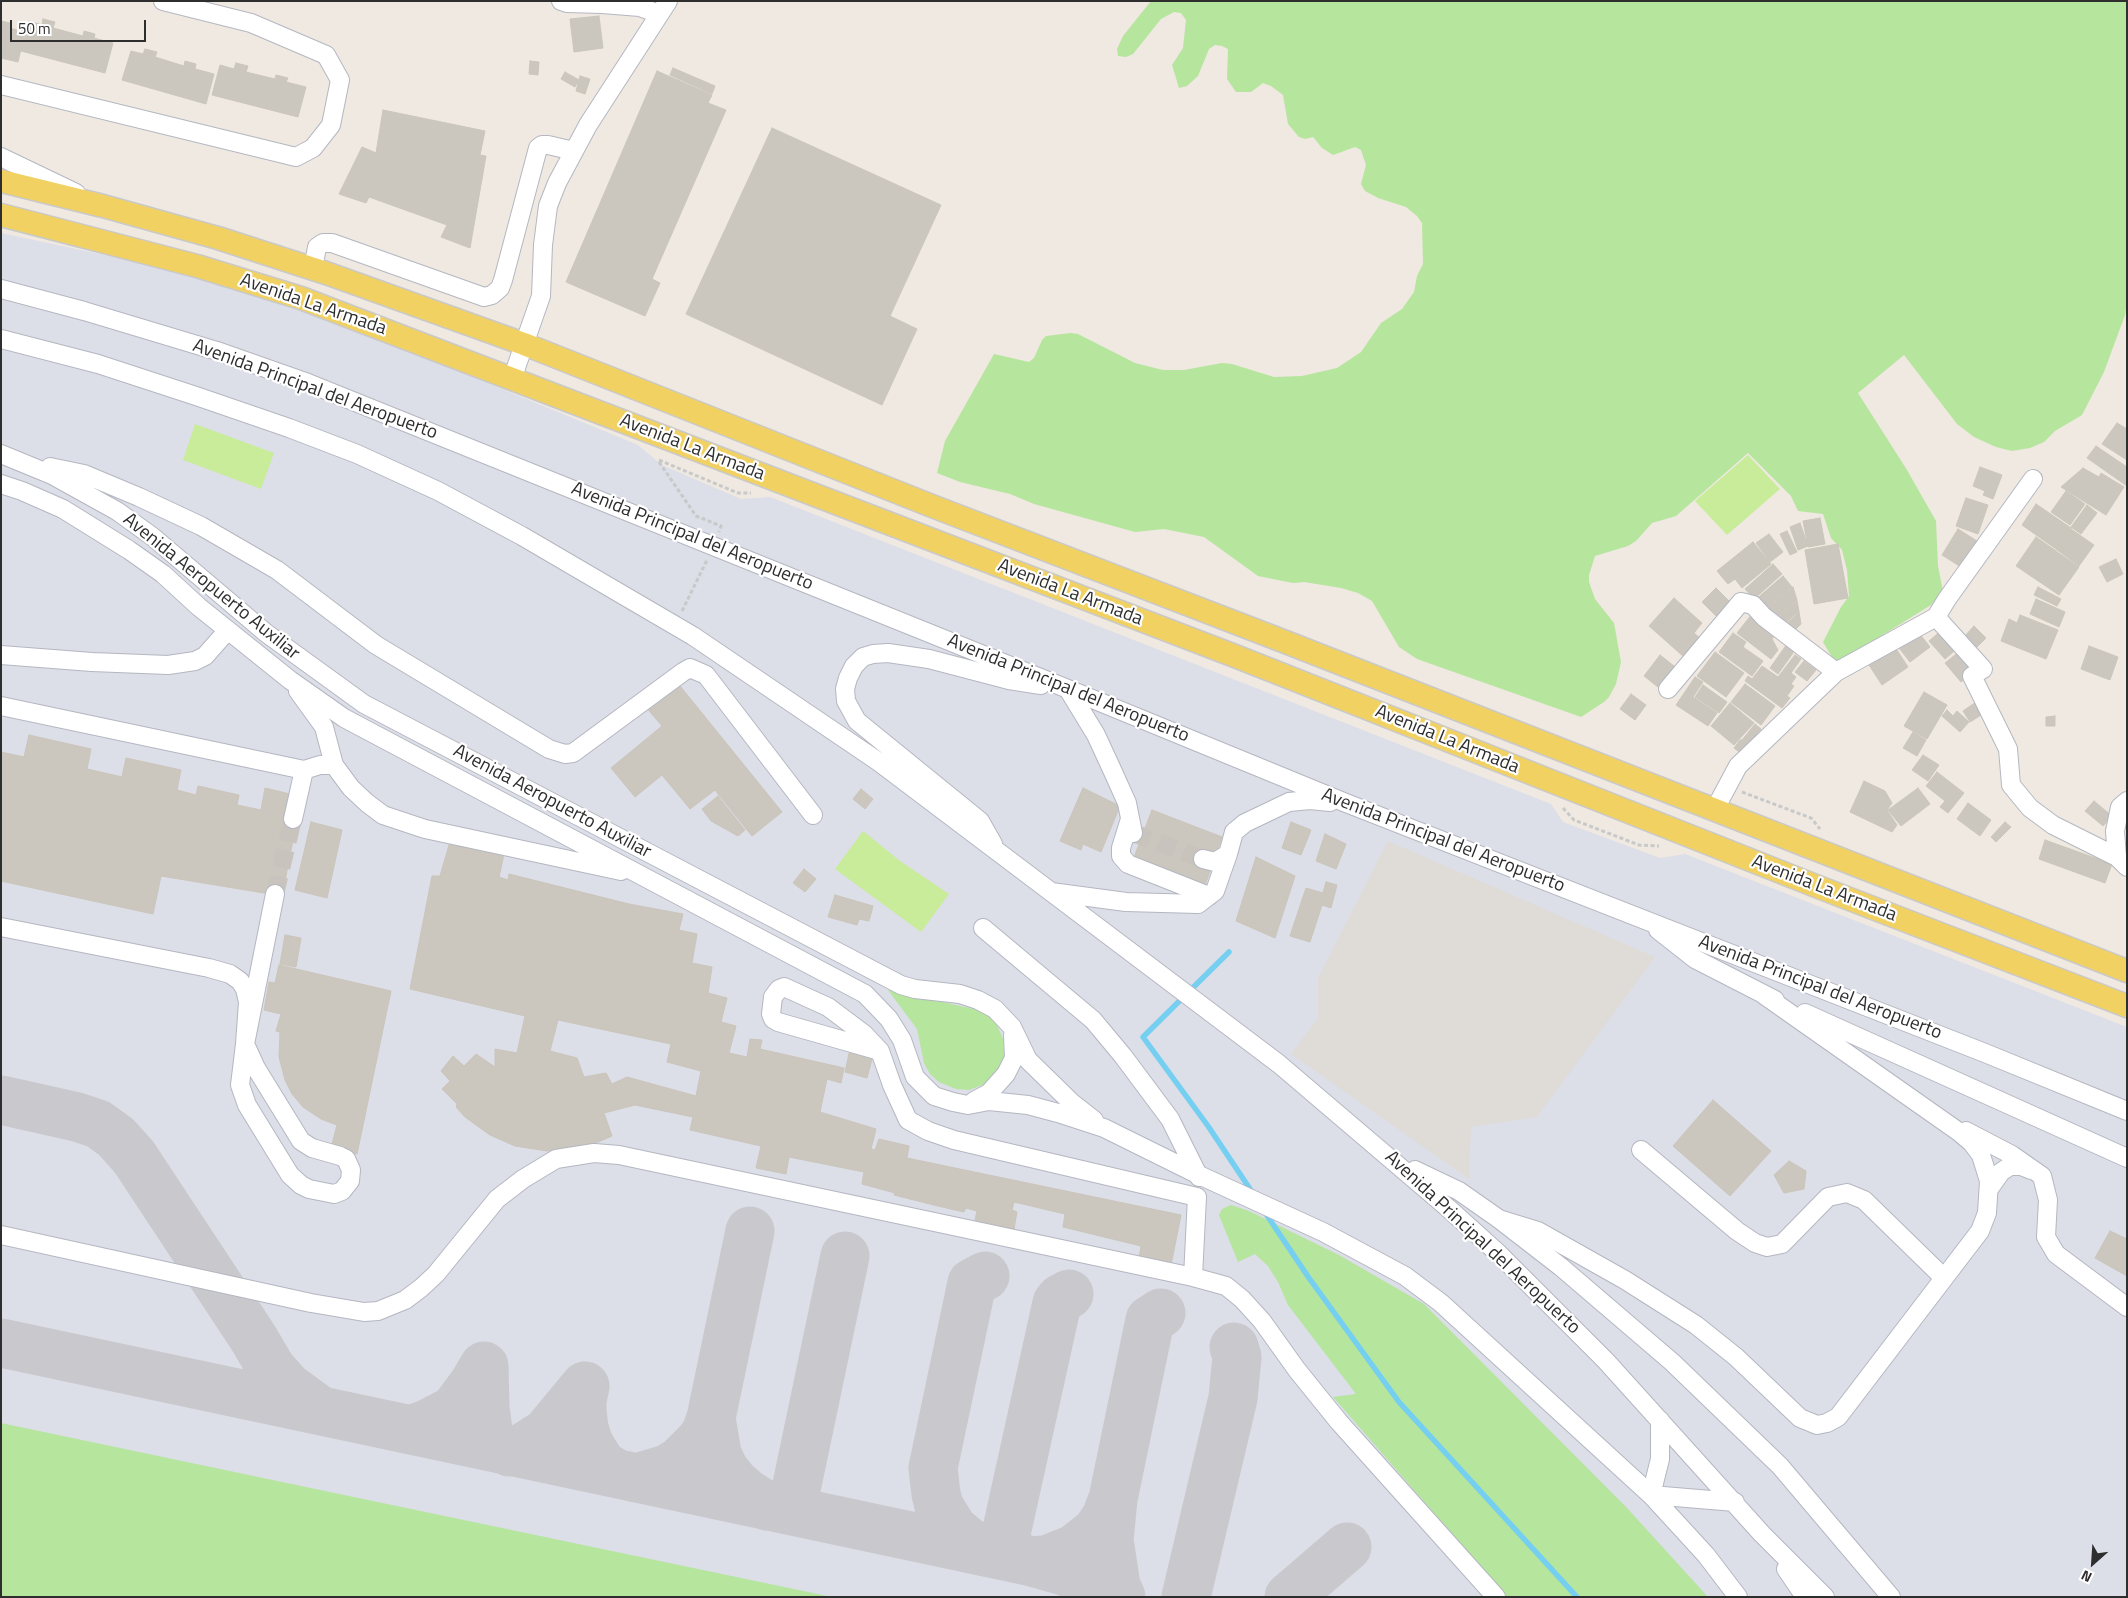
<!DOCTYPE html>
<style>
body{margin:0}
#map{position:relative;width:2128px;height:1598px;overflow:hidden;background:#efe9e1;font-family:"Titillium Web",sans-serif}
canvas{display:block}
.frame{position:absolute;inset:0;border:2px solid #2e2e2e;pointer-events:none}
.north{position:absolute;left:2068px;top:1538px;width:50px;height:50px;-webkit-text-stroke:4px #fff;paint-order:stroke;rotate:206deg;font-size:14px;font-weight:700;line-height:20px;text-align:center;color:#2e2e2e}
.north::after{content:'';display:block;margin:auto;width:18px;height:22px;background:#2e2e2e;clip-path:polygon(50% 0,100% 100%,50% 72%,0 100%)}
.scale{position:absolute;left:10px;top:20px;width:136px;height:22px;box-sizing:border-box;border:2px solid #2e2e2e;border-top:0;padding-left:6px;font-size:15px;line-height:18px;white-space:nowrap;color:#2e2e2e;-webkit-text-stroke:4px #fff;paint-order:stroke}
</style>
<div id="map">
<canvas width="2128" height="1598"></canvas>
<div class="frame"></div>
<div class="north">N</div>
<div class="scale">50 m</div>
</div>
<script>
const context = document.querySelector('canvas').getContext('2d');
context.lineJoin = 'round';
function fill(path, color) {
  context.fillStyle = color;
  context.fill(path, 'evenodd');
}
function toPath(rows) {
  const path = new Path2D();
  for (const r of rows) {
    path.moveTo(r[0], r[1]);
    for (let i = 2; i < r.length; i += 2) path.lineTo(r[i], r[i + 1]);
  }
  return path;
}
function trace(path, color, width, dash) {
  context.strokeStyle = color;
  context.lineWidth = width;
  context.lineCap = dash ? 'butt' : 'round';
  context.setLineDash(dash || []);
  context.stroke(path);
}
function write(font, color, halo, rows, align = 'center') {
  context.font = font + ' "Titillium Web",sans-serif';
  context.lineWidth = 4.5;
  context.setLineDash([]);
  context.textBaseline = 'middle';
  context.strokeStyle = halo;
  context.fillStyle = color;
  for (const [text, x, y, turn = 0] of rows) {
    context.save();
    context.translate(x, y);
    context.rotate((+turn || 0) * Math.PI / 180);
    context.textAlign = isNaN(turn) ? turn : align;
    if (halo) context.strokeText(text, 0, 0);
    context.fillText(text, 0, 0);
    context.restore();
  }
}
fill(toPath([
 [1,233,184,272,359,330,638,445,662,465,741,499,770,497,1551,804,1563,822,1660,858,1685,854,2127,1027,2127,1597,1,1597]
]), '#dcdee8');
fill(toPath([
 [1151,1,2127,1,2127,302,2125,315,2104,372,2082,415,2055,431,2044,442,2030,448,2012,451,1996,447,1974,437,1957,424,1904,355,1858,393,1907,470,1936,521,1938,566,1943,591,1931,605,1836,664,1823,642,1841,607,1849,596,1847,570,1842,550,1831,538,1823,514,1798,511,1791,496,1748,453,1676,516,1652,523,1636,541,1628,546,1595,556,1589,575,1589,582,1595,599,1614,623,1621,662,1616,684,1609,697,1604,702,1581,717,1417,659,1399,647,1372,601,1358,593,1341,588,1304,582,1293,583,1258,576,1204,537,1164,529,1135,532,1034,504,1010,494,960,482,937,473,945,441,994,354,1029,362,1034,358,1042,340,1046,336,1071,333,1078,334,1135,363,1163,370,1184,370,1222,363,1232,364,1274,377,1302,376,1337,368,1361,352,1381,323,1402,309,1414,292,1417,276,1423,264,1422,223,1417,216,1406,207,1378,198,1365,191,1361,184,1366,165,1361,150,1355,147,1333,155,1322,148,1313,137,1305,139,1299,137,1288,124,1283,95,1271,86,1263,83,1251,92,1236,92,1227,79,1228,49,1222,46,1215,45,1209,49,1198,76,1187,86,1179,88,1172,65,1183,48,1186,20,1181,13,1174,12,1161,19,1133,54,1126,57,1118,56,1117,49,1123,36],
 [888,990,974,1009,986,1014,996,1023,1003,1039,1004,1057,998,1072,985,1084,969,1090,956,1089,939,1082,930,1074,924,1063,917,1029],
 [1231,1205,1249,1211,1339,1255,1424,1304,1627,1508,1708,1597,1507,1597,1333,1397,1356,1394,1288,1305,1278,1282,1268,1266,1255,1254,1238,1262,1219,1215,1222,1209],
 [1,1423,325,1491,832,1597,1,1597]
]), '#b6e59e');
fill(toPath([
 [195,424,274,453,261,489,183,460],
 [1748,455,1780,489,1727,535,1695,501],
 [863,831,900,861,949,894,921,932,835,869]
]), '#c9ec9a');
fill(toPath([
 [1388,841,1655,957,1537,1117,1471,1127,1469,1179,1291,1054,1318,1018,1318,978]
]), '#dfdcd8');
trace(toPath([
 [1229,952,1143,1037,1208,1126,1254,1195],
 [1264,1211,1309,1278,1399,1402,1577,1597]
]), '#75cff0', 5.5);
trace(toPath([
 [1,1100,77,1117,98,1124,116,1137,134,1157,254,1339,271,1368,288,1387,318,1409],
 [985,1276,972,1283,933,1468,936,1494,939,1506,953,1529,975,1547,985,1552,1004,1543,1014,1554,1028,1561,1046,1560,1074,1549,1096,1532,1106,1517,1113,1499,1109,1540,1116,1586,1121,1597],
 [1,1343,1028,1561,1067,1572,1091,1586,1105,1597],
 [711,1418,750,1231],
 [411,1430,427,1424,454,1410,474,1383,484,1366,485,1408,489,1437,496,1445,509,1452,524,1447,546,1433,585,1386,582,1401,582,1411,584,1428,589,1444,602,1465,616,1473],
 [636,1478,667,1469,680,1461,700,1441,706,1432,711,1418,717,1454,724,1469,734,1482,748,1494,767,1506],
 [794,1499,845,1256],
 [1113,1499,1150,1320,1161,1313],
 [1004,1543,1057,1303,1060,1299,1069,1294],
 [1186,1597,1233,1398,1237,1357,1234,1347],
 [1289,1597,1347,1547]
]), '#c9c8cc', 49);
const building = toPath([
 [599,16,603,48,574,52,570,19,599,16],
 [43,19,55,22,53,28,83,36,84,31,95,34,94,38,113,43,105,73,21,51,29,21,42,25,43,19],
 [1,21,10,23,9,28,25,32,18,62,1,58,1,21],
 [145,49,157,52,155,57,184,66,185,61,196,64,195,69,214,74,206,104,122,80,131,51,143,54,145,49],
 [530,61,539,62,538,75,529,74,530,61],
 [236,63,248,66,246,72,275,79,276,75,288,78,286,82,306,87,298,117,212,95,220,65,234,69,236,63],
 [673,68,715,86,712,94,670,75,673,68],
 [657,71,712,95,708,103,726,110,652,279,660,283,645,316,566,282,657,71],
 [565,72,579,80,575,87,561,79,565,72],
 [580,76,590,79,585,94,576,91,580,76],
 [383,110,485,131,480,155,486,156,470,248,441,237,447,225,369,197,366,203,339,194,362,147,376,153,383,110],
 [772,128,941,205,890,316,917,329,882,405,686,314,772,128],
 [2117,423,2127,429,2127,460,2102,444,2117,423],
 [2096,446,2127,467,2127,486,2087,458,2096,446],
 [1980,467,2002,475,1993,499,1983,495,1985,491,1973,486,1980,467],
 [2083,468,2099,477,2101,473,2124,487,2106,515,2061,487,2083,468],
 [2066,491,2085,504,2070,525,2051,512,2066,491],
 [1966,498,1988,505,1978,534,1956,526,1966,498],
 [2036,504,2071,528,2056,549,2022,525,2036,504],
 [2087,505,2097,513,2081,534,2071,527,2087,505],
 [1820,518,1825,544,1808,547,1803,521,1820,518],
 [1800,523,1808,546,1798,550,1790,527,1800,523],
 [1958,529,1977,541,1961,567,1942,555,1958,529],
 [2071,529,2094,545,2079,566,2056,549,2071,529],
 [1787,531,1797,552,1790,555,1780,534,1787,531],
 [1769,534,1783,552,1770,562,1756,543,1769,534],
 [2036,537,2079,567,2059,595,2016,566,2036,537],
 [1753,542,1771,564,1742,588,1735,579,1728,584,1717,571,1753,542],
 [1838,544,1848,598,1814,604,1805,550,1838,544],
 [2116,559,2123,574,2107,582,2099,567,2116,559],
 [1773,564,1782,574,1754,599,1745,589,1773,564],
 [1783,576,1792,587,1764,611,1754,601,1783,576],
 [1793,587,1797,600,1773,621,1765,611,1793,587],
 [2038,587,2061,599,2057,606,2034,595,2038,587],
 [1716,588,1732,604,1718,618,1702,602,1716,588],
 [1674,598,1702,623,1694,633,1701,639,1684,657,1649,626,1674,598],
 [2036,599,2065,612,2059,627,2030,614,2036,599],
 [1797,601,1799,611,1781,627,1775,620,1797,601],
 [1799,612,1801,624,1790,635,1783,627,1799,612],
 [1752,614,1776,633,1772,639,1778,650,1771,659,1737,633,1752,614],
 [2020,615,2058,630,2046,659,2001,641,2009,619,2017,623,2020,615],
 [1974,626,1986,638,1975,649,1963,638,1974,626],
 [1942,630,1958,648,1945,659,1929,641,1942,630],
 [1733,633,1746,642,1743,647,1763,661,1752,676,1719,652,1733,633],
 [1919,633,1930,647,1910,662,1899,648,1919,633],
 [1787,644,1791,647,1793,653,1778,674,1770,668,1787,644],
 [1893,644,1908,667,1882,685,1867,662,1893,644],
 [2089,646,2118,657,2110,680,2081,669,2089,646],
 [1960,651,1976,670,1961,682,1945,663,1960,651],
 [1715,652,1744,673,1726,697,1697,676,1715,652],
 [1660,655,1679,670,1663,691,1644,676,1660,655],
 [1795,655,1801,659,1791,673,1796,677,1791,684,1794,686,1787,696,1790,698,1782,708,1745,681,1748,676,1752,679,1762,666,1778,677,1795,655],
 [1804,661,1816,670,1807,681,1795,672,1804,661],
 [1695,677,1703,682,1693,697,1717,713,1708,726,1676,705,1695,677],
 [676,681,782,812,752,836,715,790,690,809,662,775,635,797,611,768,662,726,645,706,676,681],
 [1745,684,1775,706,1761,725,1731,702,1745,684],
 [1703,685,1727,702,1719,713,1695,697,1703,685],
 [1924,692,1947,705,1927,739,1904,726,1924,692],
 [1631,694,1646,705,1635,720,1620,709,1631,694],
 [1979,700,1986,712,1970,722,1963,711,1979,700],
 [1730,703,1754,723,1734,745,1711,726,1730,703],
 [1947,710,1953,716,1957,711,1969,722,1960,732,1942,716,1947,710],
 [2055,716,2055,726,2046,726,2046,717,2055,716],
 [1755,724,1761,729,1742,754,1734,748,1740,740,1742,740,1755,724],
 [1913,732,1926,740,1917,756,1903,748,1913,732],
 [29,735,91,749,87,769,122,777,126,758,181,770,177,790,196,795,198,786,239,795,237,805,261,810,265,788,290,794,297,820,282,896,161,876,153,914,1,881,1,752,24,757,29,735],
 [1923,755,1939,765,1928,781,1912,770,1923,755],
 [1937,772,1964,793,1948,813,1940,807,1945,801,1926,786,1937,772],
 [1864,781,1885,791,1892,803,1887,810,1897,825,1892,832,1850,812,1864,781],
 [1083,788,1120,806,1101,852,1083,844,1081,850,1060,841,1083,788],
 [1918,788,1930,804,1901,826,1888,810,1918,788],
 [861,789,873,799,865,809,853,799,861,789],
 [718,796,745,830,738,836,711,821,702,809,718,796],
 [2094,801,2112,816,2103,826,2085,811,2094,801],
 [1968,803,1991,820,1980,836,1957,819,1968,803],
 [1152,810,1222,837,1204,888,1133,860,1152,810],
 [311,822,342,830,327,898,295,890,311,822],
 [1291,822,1311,830,1301,855,1282,848,1291,822],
 [2005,822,2011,827,1996,842,1991,837,2005,822],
 [1325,834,1346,844,1336,869,1316,861,1325,834],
 [2045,840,2112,864,2105,883,2039,859,2045,840],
 [449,845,504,854,499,877,508,880,509,874,629,904,683,914,679,930,697,934,692,963,712,967,708,993,727,998,721,1022,736,1026,729,1053,747,1057,750,1039,762,1040,760,1049,844,1068,841,1083,827,1079,820,1112,876,1129,871,1149,875,1150,879,1139,909,1146,907,1158,1181,1215,1171,1265,1139,1258,1141,1246,1063,1227,1065,1214,1014,1202,1012,1210,1017,1212,1014,1229,975,1220,977,1211,966,1208,964,1212,938,1206,894,1195,895,1193,862,1184,864,1172,789,1157,786,1174,756,1168,761,1146,690,1130,693,1117,635,1105,604,1113,612,1136,591,1145,560,1151,547,1151,515,1146,490,1135,465,1117,456,1107,457,1104,442,1089,450,1081,441,1071,453,1056,464,1066,476,1054,495,1067,495,1049,517,1053,525,1016,410,989,432,876,440,876,449,845],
 [558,1020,671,1044,667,1062,701,1071,696,1096,627,1077,612,1084,606,1073,584,1077,577,1058,550,1051,558,1020],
 [1256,857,1295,876,1275,938,1236,921,1256,857],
 [804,869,816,879,805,892,793,883,804,869],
 [1326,882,1337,885,1331,908,1322,905,1310,942,1290,936,1306,888,1323,893,1326,882],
 [835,895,873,906,869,921,859,919,857,925,828,917,835,895],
 [285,935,301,938,296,967,280,964,285,935],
 [279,965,391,991,357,1154,331,1148,337,1125,321,1119,303,1107,292,1094,285,1080,279,1057,280,1032,276,1031,281,1014,264,1010,269,982,275,983,279,965],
 [850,1049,873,1055,867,1078,845,1072,850,1049],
 [1713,1100,1771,1151,1730,1196,1673,1146,1713,1100],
 [1789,1161,1806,1171,1804,1189,1784,1193,1774,1175,1789,1161],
 [2110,1231,2127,1239,2127,1276,2095,1258,2110,1231]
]);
fill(building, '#cbc7bf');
trace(building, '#cbc5ba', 1);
trace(toPath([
 [1133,833,1203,859],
 [275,894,293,819]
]), '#c8c4bd', 18, [18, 9]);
const minor = toPath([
 [561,1,567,3,602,4,640,7,659,14],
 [1,85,296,157,313,148,331,125,340,80,326,55,251,23,163,1],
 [1,157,76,193],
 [313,269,317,247,323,243,332,243,484,297,492,295,500,288,503,280,538,148,542,145,548,145,574,151],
 [1,289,84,311,217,351,308,383,1068,689,1346,803,1985,1053,2127,1111],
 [1,339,98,364,196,396,289,428,357,454,438,491,522,536,693,636,879,762,1279,1064,1448,1208,1499,1254,1606,1361,1762,1534,1825,1597],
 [512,379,541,296,543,245,548,206,557,183,588,125,668,1],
 [1,454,52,475,117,511,153,537,266,633,364,704,901,985,915,989,960,994,978,1000,995,1009,1012,1027,1028,1060,1071,1102,1094,1120],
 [50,467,84,474,139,497,201,526,277,570,376,645,549,749,565,754,573,753,683,672,690,668,706,675,813,815],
 [1,484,22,491,63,509,129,550,163,574,199,607,290,680,344,718,865,994,889,1019,902,1040,915,1077,934,1096,953,1102,968,1105,989,1101,1028,1105,1058,1113,1104,1128,1199,1175,1323,1232,1405,1276,1441,1303,1651,1495,1706,1555,1738,1597],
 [1936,617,1983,669,1972,676,2008,749,2011,785,2030,808,2053,825,2117,857],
 [1,655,92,662,168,665,195,661,205,656,228,630],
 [1068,689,1096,735,1114,774,1127,803,1133,833],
 [1668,689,1741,602,1753,605,1764,617,1836,672],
 [298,691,324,727,334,765,351,788,367,803,383,815,425,829,621,871],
 [1,706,304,770,320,765,334,765],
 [2127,801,2120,807,2115,831,2117,857,2127,867],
 [1715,809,1738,766,1836,672,1936,617,1947,599,2033,479],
 [293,819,304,770],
 [1130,819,1121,848,1121,856,1128,864,1209,896],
 [993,844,980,821,857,721,846,701,845,689,848,678,854,666,863,657,873,654,888,653,929,659,1009,680,1041,685],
 [1203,859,1215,862,1228,854,1234,832,1245,823,1289,802,1310,800,1330,802],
 [1051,892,1126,902,1198,904,1215,891,1228,854],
 [1,927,209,968,230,974,240,981,245,989,248,1002,245,1044,256,1068,301,1141,312,1148,340,1156,346,1159,351,1170,350,1181,342,1191,334,1194,309,1189,301,1185,290,1175,247,1105,240,1085,245,1044,275,894],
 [983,928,1093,1020,1123,1056,1170,1119,1199,1177],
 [1658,930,1695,959,1775,1000],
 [1805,1013,2127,1158],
 [880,1051,778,1022,773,1019,771,1014,773,997,779,989,784,987,828,1007,864,1034,880,1051,892,1085,908,1120,928,1131,954,1140,1197,1197,1193,1277],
 [974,1101,989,1093,1006,1074,1014,1058,1013,1035],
 [1966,1131,2012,1155,2042,1176,2048,1200,2046,1237,2056,1254,2127,1307],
 [1641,1150,1737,1231,1755,1243,1767,1247,1782,1244,1828,1197,1847,1193,1864,1200,1943,1277],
 [1415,1170,1459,1191,1499,1219,1561,1267,1672,1362,1780,1466,1891,1597],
 [1989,1189,2001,1172,2010,1166,2021,1166,2031,1170],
 [1499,1219,1538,1231,1625,1280,1696,1325,1736,1357,1800,1418,1817,1425,1827,1423,1838,1417,1980,1231,1987,1213,1989,1181,1981,1155,1972,1143,1959,1132,1764,995],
 [1,1235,311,1303,364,1312,378,1311,405,1300,421,1288,436,1274,497,1199,523,1179,556,1159,594,1153,619,1155,1193,1277,1226,1286,1242,1299,1262,1321,1297,1370,1339,1422,1496,1597],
 [1660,1420,1660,1459,1651,1495,1735,1502],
 [1786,1569,1805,1597]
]);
const major = toPath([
 [1,181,103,206,218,238,326,273,524,344,932,506,1283,641,2127,971],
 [1,215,197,266,301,298,1235,656,1821,888,2127,1006]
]);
trace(minor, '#b4b7c1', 20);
trace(major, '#c9c9c9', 25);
trace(toPath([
 [659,460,738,493,751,493],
 [659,462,696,516,721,526,719,532],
 [682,611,707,560],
 [1742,792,1811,818,1820,829],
 [1563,808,1574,820,1639,845,1659,846]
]), '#c9c9c9', 3, [4, 2.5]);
trace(minor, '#fff', 18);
trace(major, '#f2d163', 22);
write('19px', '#2e2e2e', '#fff', [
 ["Avenida La Armada",313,305,19],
 ["Avenida Principal del Aeropuerto",315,390,20],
 ["Avenida La Armada",692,448,21],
 ["Avenida Principal del Aeropuerto",692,537,22],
 ["Avenida Aeropuerto Auxiliar",211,587,39],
 ["Avenida La Armada",1070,593,21],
 ["Avenida Principal del Aeropuerto",1068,689,22],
 ["Avenida La Armada",1447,740,22],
 ["Avenida Aeropuerto Auxiliar",552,802,28],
 ["Avenida Principal del Aeropuerto",1443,841,21],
 ["Avenida La Armada",1824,889,21],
 ["Avenida Principal del Aeropuerto",1820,988,21],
 ["Avenida Principal del Aeropuerto",1482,1243,43]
]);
</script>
